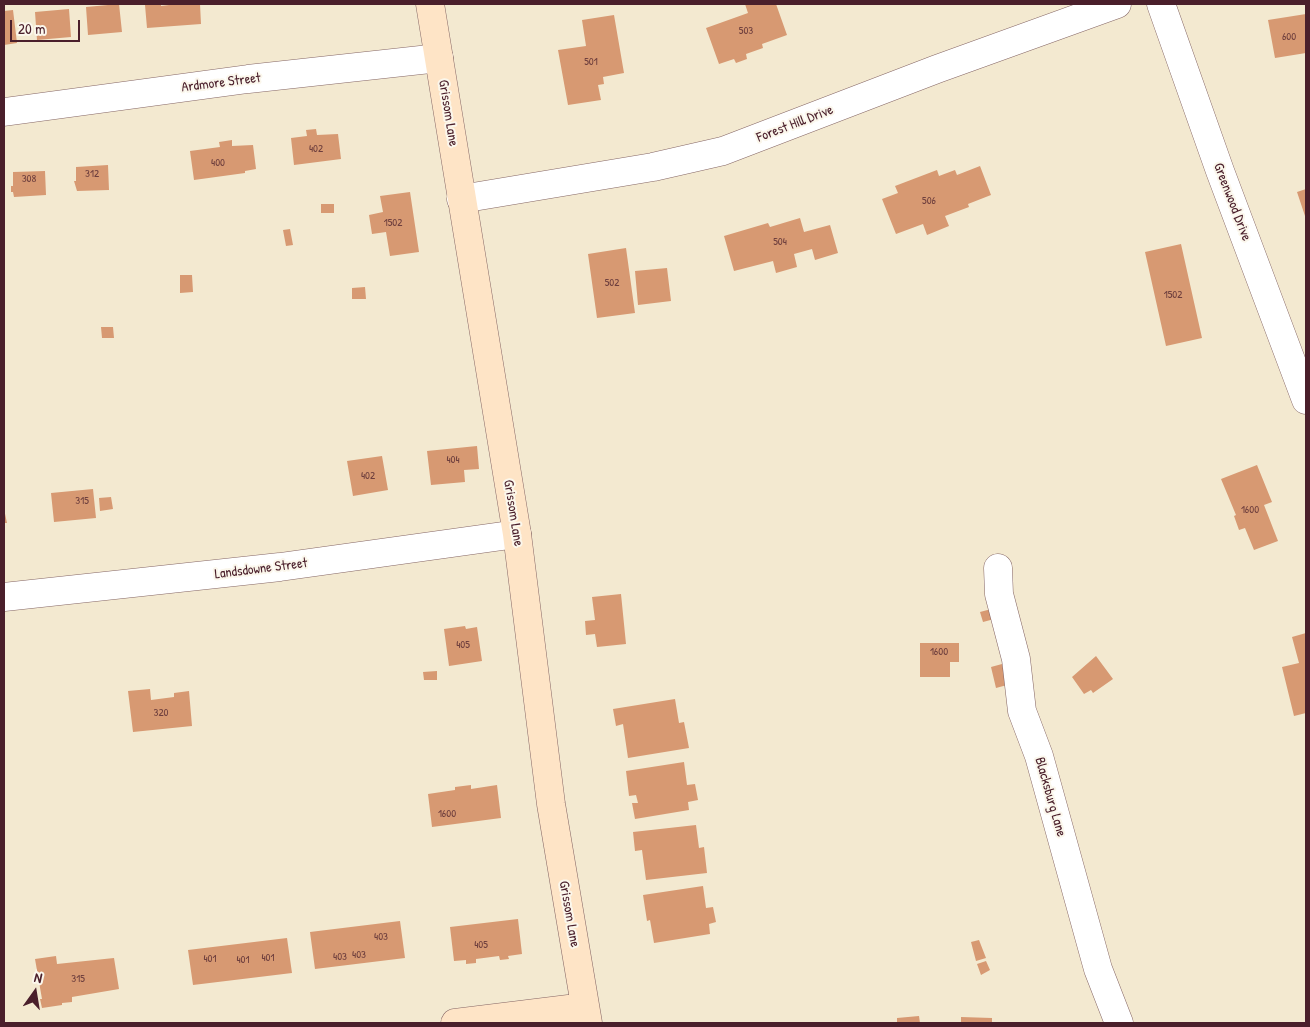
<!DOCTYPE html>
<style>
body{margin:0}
#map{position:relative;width:1310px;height:1027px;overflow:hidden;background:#f3e9d0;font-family:"Patrick Hand",sans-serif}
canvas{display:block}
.frame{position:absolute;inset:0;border:5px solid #4a1f2b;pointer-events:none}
.north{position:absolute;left:10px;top:967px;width:50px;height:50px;-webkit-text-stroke:4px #fbf7ec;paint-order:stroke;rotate:13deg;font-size:14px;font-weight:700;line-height:20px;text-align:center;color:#4a1f2b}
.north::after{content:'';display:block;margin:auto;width:18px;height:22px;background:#4a1f2b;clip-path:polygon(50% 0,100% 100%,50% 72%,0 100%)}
.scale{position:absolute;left:10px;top:20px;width:70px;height:22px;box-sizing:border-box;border:2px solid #4a1f2b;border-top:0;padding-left:6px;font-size:15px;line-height:18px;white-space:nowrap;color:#4a1f2b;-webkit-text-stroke:4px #fbf7ec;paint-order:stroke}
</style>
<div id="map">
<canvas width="1310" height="1027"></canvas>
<div class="frame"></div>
<div class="north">N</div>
<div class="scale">20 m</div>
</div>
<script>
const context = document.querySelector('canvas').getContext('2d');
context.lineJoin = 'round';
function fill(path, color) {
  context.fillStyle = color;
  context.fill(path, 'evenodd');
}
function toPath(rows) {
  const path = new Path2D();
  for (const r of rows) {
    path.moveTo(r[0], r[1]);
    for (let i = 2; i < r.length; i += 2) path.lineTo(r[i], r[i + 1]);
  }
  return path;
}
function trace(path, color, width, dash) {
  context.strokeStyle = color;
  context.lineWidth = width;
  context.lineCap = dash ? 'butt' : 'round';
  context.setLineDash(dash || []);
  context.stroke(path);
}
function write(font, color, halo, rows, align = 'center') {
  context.font = font + ' "Patrick Hand",sans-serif';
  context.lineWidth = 4;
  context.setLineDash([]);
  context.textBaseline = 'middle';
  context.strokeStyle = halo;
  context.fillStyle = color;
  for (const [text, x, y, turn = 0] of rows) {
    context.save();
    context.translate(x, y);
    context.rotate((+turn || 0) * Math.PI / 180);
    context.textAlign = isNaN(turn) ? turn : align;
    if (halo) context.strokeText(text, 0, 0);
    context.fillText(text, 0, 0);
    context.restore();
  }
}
fill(toPath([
 [119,4,122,32,88,35,86,7],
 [161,4,161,6,169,5,169,4,200,4,201,24,147,28,145,5],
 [745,4,776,4,787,35,762,44,763,48,746,54,747,59,736,63,734,59,719,64,706,28,748,13],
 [69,9,71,37,37,40,35,12],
 [13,10,17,43,4,45,4,11],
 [1306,14,1306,53,1275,58,1268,20],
 [614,15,624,73,603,77,604,84,598,85,601,100,568,105,558,50,586,46,582,20],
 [316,129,317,135,338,134,341,159,294,165,291,138,307,136,306,130],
 [232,140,232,146,253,145,256,169,245,171,245,173,194,180,190,151,220,147,219,142],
 [108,165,109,190,77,191,74,181,76,181,76,167],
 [980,166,991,195,968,204,969,207,945,216,949,226,927,235,923,224,896,234,882,199,898,193,895,186,937,170,939,176,955,170,957,175],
 [45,171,46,195,14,197,13,192,11,192,11,186,13,186,13,172],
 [1306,189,1306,219,1297,192],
 [410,192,419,252,390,256,386,232,372,234,369,215,383,212,380,196],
 [321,204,334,204,334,213,321,213],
 [800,218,804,232,830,225,838,253,815,260,812,249,794,254,797,267,776,273,773,261,734,271,724,236,768,223,770,227],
 [290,229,293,245,286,246,283,230],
 [1181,244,1202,338,1166,346,1145,252],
 [626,248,635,313,597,318,588,254],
 [667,268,671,301,638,305,635,271],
 [180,275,192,275,193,292,180,293],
 [365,287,366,299,352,299,352,288],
 [101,327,113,327,114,338,102,338],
 [477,446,479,469,464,470,465,482,431,485,427,451],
 [382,456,388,490,353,496,347,461],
 [1257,465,1272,502,1264,505,1278,541,1254,550,1245,528,1239,530,1234,516,1236,515,1221,479],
 [93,489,96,518,54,522,51,493],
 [111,497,113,509,100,511,99,498],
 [4,509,7,523,4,523],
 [621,594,626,644,597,647,595,634,586,635,585,621,595,620,592,597],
 [995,608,998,618,983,622,980,612],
 [465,626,466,629,477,627,482,661,449,666,444,629],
 [1306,633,1306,713,1294,716,1282,667,1299,663,1292,637],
 [920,643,959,643,959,662,950,662,950,677,920,677],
 [1096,656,1113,679,1093,693,1091,690,1084,694,1072,677],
 [1002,664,1007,685,996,688,991,667],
 [437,671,437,680,424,680,423,672],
 [150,689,151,700,174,697,174,693,189,691,192,726,133,732,128,691],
 [675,699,679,723,684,722,689,748,628,758,623,724,616,726,613,709],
 [684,762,687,785,695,784,698,800,688,802,689,810,635,819,632,803,638,803,636,795,629,796,626,771],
 [471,785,471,789,497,785,501,818,432,827,428,794,455,790,455,787],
 [696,825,699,848,704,847,707,873,646,880,642,850,635,851,633,832],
 [703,886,706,908,713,907,716,922,709,924,710,934,654,943,650,920,647,921,643,895],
 [518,919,522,954,508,956,509,959,500,960,499,956,476,959,476,963,466,964,466,960,454,961,450,927],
 [400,921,405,958,315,969,310,932],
 [287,938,292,973,193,985,188,950],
 [979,940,986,958,976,961,971,942],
 [56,956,57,964,114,958,119,989,72,997,72,1002,62,1003,62,1005,42,1008,40,999,42,999,35,959],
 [986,961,990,970,981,975,977,964],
 [919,1016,920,1023,897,1023,897,1018],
 [961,1017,992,1018,992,1023,961,1023]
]), '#d79972');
const street = toPath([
 [1161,4,1220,171,1306,400],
 [4,112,248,79,439,58],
 [461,199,653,167,723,151,937,69,1117,4],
 [998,568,999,594,1016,659,1022,711,1039,756,1098,969,1119,1023],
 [4,597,280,567,517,534]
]);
const secondary = toPath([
 [430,4,517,534,551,804,588,1023],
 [455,1023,585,1007]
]);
trace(street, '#856665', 29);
trace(secondary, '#856665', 29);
trace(street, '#fff', 28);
trace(secondary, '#fee4c6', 28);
write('11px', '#6d3e3d', null, [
 ["503",746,31],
 ["600",1289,37],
 ["501",591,62],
 ["402",316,149],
 ["400",218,163],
 ["312",92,174],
 ["308",29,179],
 ["506",929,201],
 ["1502",393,223],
 ["504",780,242],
 ["502",612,283],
 ["1502",1173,295],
 ["404",453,460],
 ["402",368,476],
 ["315",82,501],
 ["1600",1250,510],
 ["405",463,645],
 ["1600",939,652],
 ["320",161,713],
 ["1600",447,814],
 ["403",381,937],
 ["405",481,945],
 ["403",359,955],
 ["403",340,957],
 ["401",268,958],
 ["401",210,959],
 ["401",243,960],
 ["315",78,979]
]);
write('14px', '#4a1f2b', '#fbf7ec', [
 ["Ardmore Street",221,83,-7],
 ["Grissom Lane",448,113,81],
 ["Forest Hill Drive",795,124,-21],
 ["Greenwood Drive",1232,202,69],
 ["Grissom Lane",513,513,81],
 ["Landsdowne Street",261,569,-7],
 ["Blacksburg Lane",1050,797,74],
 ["Grissom Lane",569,914,80]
]);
</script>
